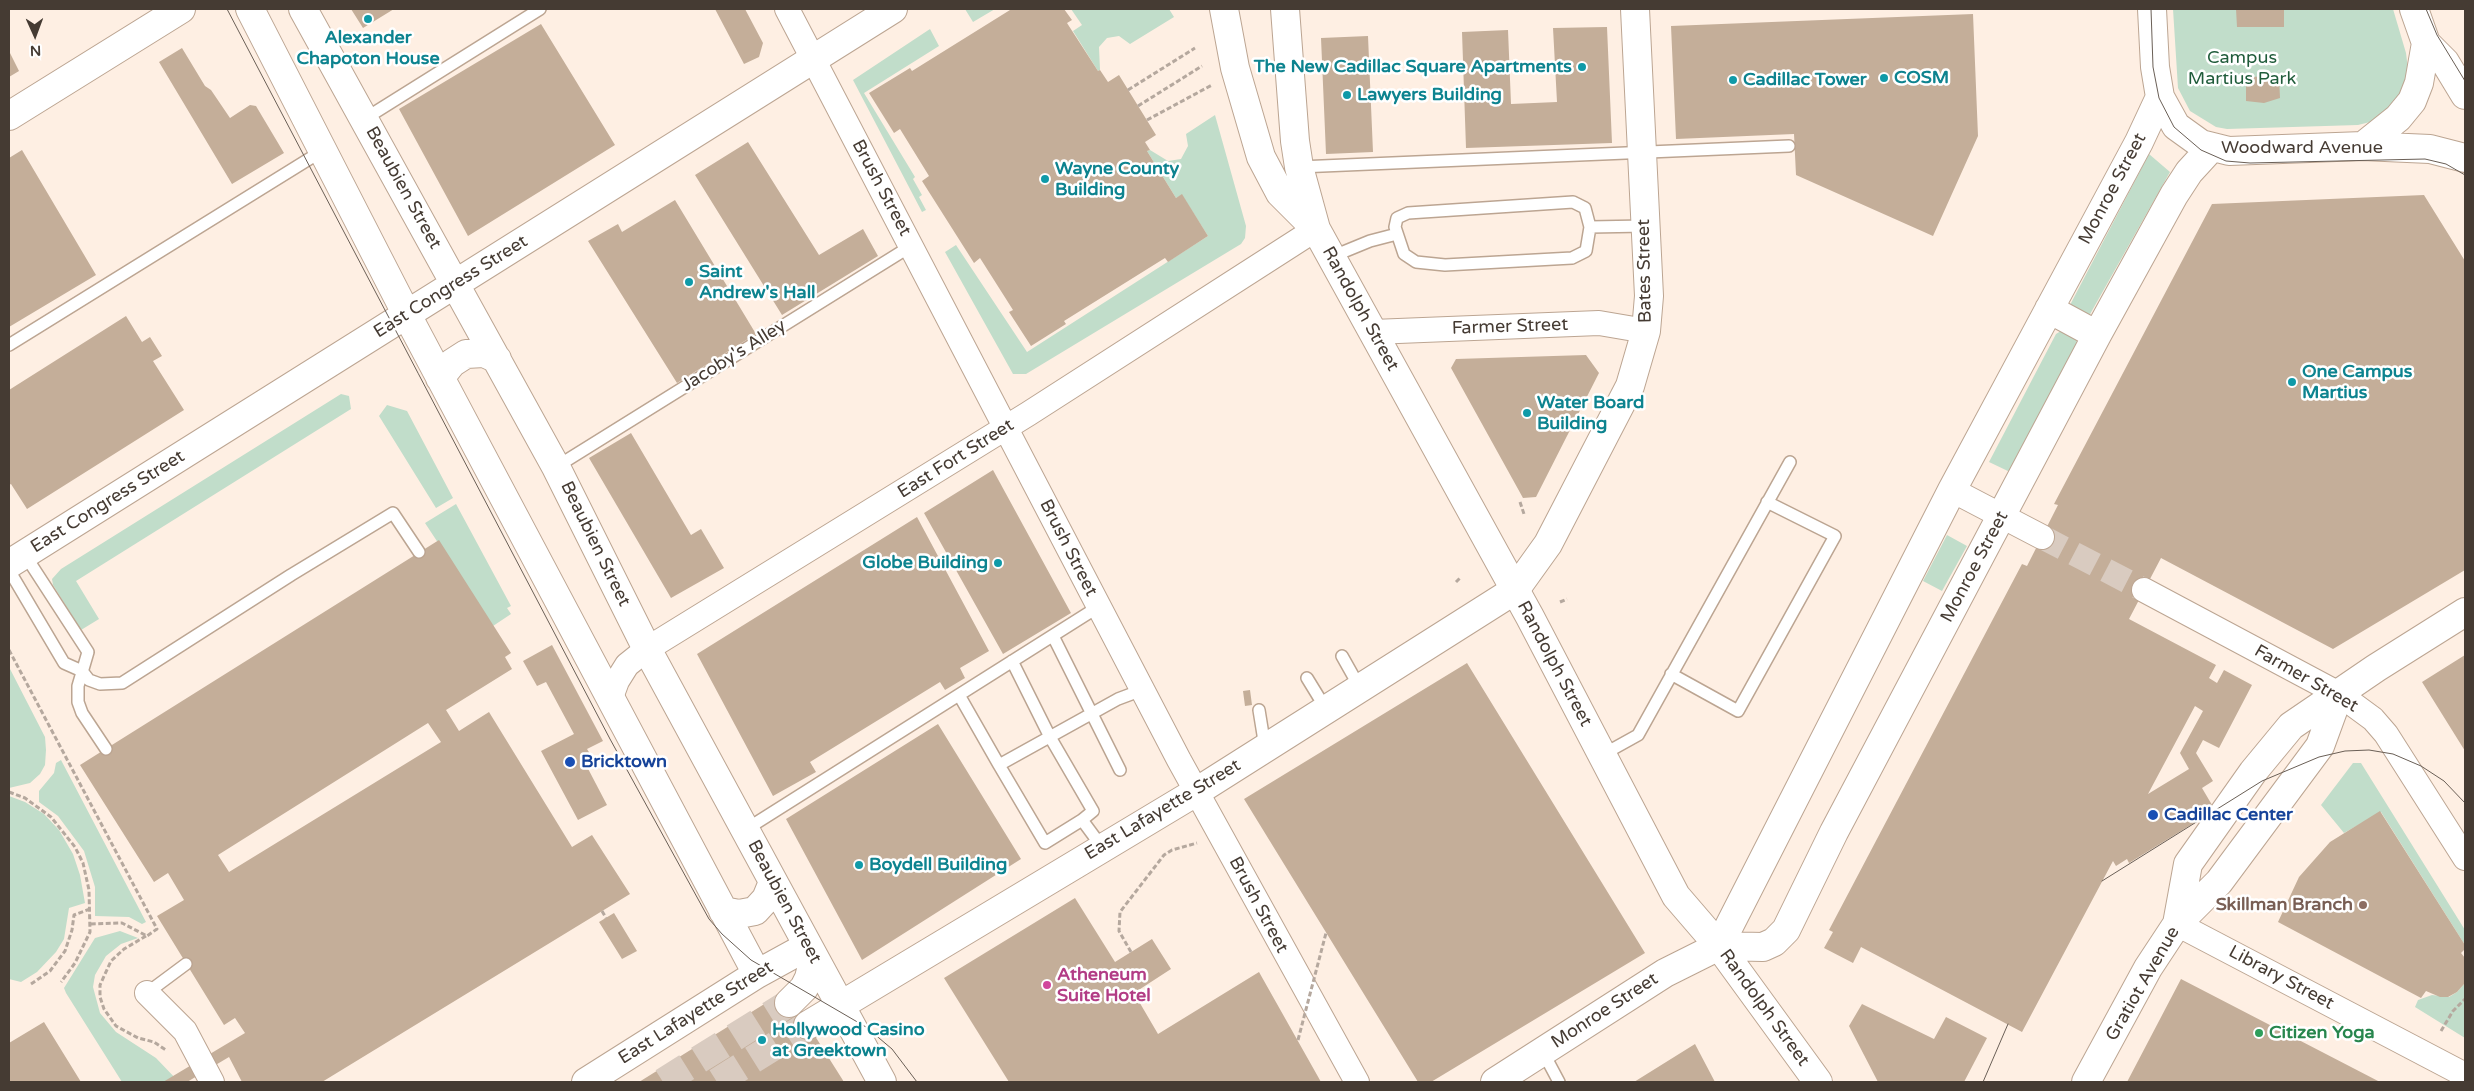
<!DOCTYPE html>
<style>
body{margin:0}
#map{position:relative;width:2474px;height:1091px;overflow:hidden;background:#feefe3;font-family:"Varela Round",sans-serif}
canvas{display:block}
.frame{position:absolute;inset:0;border:10px solid #453b33;pointer-events:none}
.north{position:absolute;left:10px;top:10px;width:50px;height:50px;-webkit-text-stroke:4px #fff;paint-order:stroke;rotate:178deg;font-size:14px;font-weight:700;line-height:20px;text-align:center;color:#453b33}
.north::after{content:'';display:block;margin:auto;width:18px;height:22px;background:#453b33;clip-path:polygon(50% 0,100% 100%,50% 72%,0 100%)}
</style>
<div id="map">
<canvas width="2474" height="1091"></canvas>
<div class="frame"></div>
<div class="north">N</div>
</div>
<script>
const context = document.querySelector('canvas').getContext('2d');
context.lineJoin = 'round';
function fill(path, color) {
  context.fillStyle = color;
  context.fill(path, 'evenodd');
}
function toPath(rows) {
  const path = new Path2D();
  for (const r of rows) {
    path.moveTo(r[0], r[1]);
    for (let i = 2; i < r.length; i += 2) path.lineTo(r[i], r[i + 1]);
  }
  return path;
}
function trace(path, color, width, dash) {
  context.strokeStyle = color;
  context.lineWidth = width;
  context.lineCap = dash ? 'butt' : 'round';
  context.setLineDash(dash || []);
  context.stroke(path);
}
function write(font, color, halo, rows, align = 'center') {
  context.font = font + ' "Varela Round",sans-serif';
  context.lineWidth = 5;
  context.setLineDash([]);
  context.textBaseline = 'middle';
  context.strokeStyle = halo;
  context.fillStyle = color;
  for (const [text, x, y, turn = 0] of rows) {
    context.save();
    context.translate(x, y);
    context.rotate((+turn || 0) * Math.PI / 180);
    context.textAlign = isNaN(turn) ? turn : align;
    if (halo) context.strokeText(text, 0, 0);
    context.fillText(text, 0, 0);
    context.restore();
  }
}
fill(toPath([
 [965,9,995,9,973,22],
 [1071,9,1169,9,1174,17,1130,44,1119,36,1107,38,1099,47,1100,70,1098,71,1073,31,1082,25],
 [2173,9,2393,9,2406,53,2408,69,2405,84,2401,94,2383,115,2370,122,2358,125,2227,129,2216,127,2190,111,2178,88],
 [930,29,939,46,864,93,915,177,913,179,922,195,919,197,926,210,922,212,853,80],
 [1215,115,1246,226,1245,238,1241,244,1026,374,1013,374,945,252,956,245,1027,352,1208,236,1182,195,1176,198,1147,151,1150,150,1168,161,1181,159,1188,146,1186,134],
 [2149,154,2170,172,2089,316,2070,305],
 [2064,329,2076,337,2077,343,2010,472,1989,462,2056,334],
 [341,394,349,396,351,409,76,581,99,619,81,630,53,585,52,579,61,569],
 [387,405,407,411,453,498,436,508,379,416],
 [456,504,511,606,507,608,511,614,493,626,425,523],
 [1947,535,1967,546,1942,591,1923,581],
 [9,667,45,737,46,750,45,765,40,774,30,783,9,788],
 [61,760,146,922,142,924,129,917,95,916,95,887,84,851,58,816,39,802,39,791,54,773,56,763],
 [2353,763,2361,763,2465,930,2465,945,2381,812,2344,833,2321,805],
 [9,796,25,802,44,814,59,830,73,854,80,875,85,903,69,908,64,939,56,952,37,972,21,982,9,979],
 [120,931,138,938,121,944,106,956,95,975,93,987,100,1013,116,1032,156,1058,179,1082,122,1082,66,993,64,988,95,938],
 [2465,983,2465,1038,2415,1007,2418,1000,2432,995,2449,997,2457,992]
]), '#c1ddca');
fill(toPath([
 [351,9,394,9,363,28],
 [715,9,745,9,763,43,759,57,744,64],
 [1009,9,1064,9,1072,20,1067,23,1098,71,1100,70,1108,82,1119,75,1156,135,1145,142,1150,150,1147,151,1176,198,1182,194,1208,236,1168,262,1165,258,1064,321,1066,324,1031,346,1009,312,1013,310,980,258,974,263,922,181,929,176,900,129,894,133,869,93,910,68,912,71,1010,10],
 [2236,9,2284,9,2284,27,2237,27],
 [1973,14,1978,136,1933,236,1796,175,1794,134,1676,139,1671,26],
 [541,24,615,145,468,236,399,109],
 [1607,27,1612,143,1466,148,1462,32,1508,30,1511,104,1557,102,1553,28],
 [1368,36,1373,152,1326,154,1321,38],
 [182,48,205,86,211,90,230,118,250,105,256,106,284,153,232,184,159,62],
 [9,51,19,71,9,77],
 [2279,76,2280,98,2264,103,2246,101,2246,77],
 [748,142,819,255,863,229,878,256,782,315,695,175],
 [22,150,96,275,9,327,9,158],
 [2424,195,2465,261,2465,570,2333,649,2161,558,2129,619,2216,665,2209,678,2217,683,2224,670,2252,685,2219,748,2203,740,2196,753,2213,781,2202,788,2215,810,2129,863,2127,859,2116,866,2113,861,2022,1032,1861,947,1853,963,1824,948,1833,932,1829,930,2022,564,2027,566,2058,505,2054,504,2212,204],
 [2195,706,2203,711,2180,753,2189,769,2148,794],
 [675,200,756,334,677,383,588,241,618,224,622,232],
 [126,316,142,342,150,337,162,356,153,361,184,410,27,509,11,484,9,485,9,390],
 [1586,355,1599,373,1536,497,1523,498,1451,368,1456,359],
 [631,433,691,535,701,529,724,568,671,598,589,458],
 [993,470,1071,613,1003,654,924,513],
 [917,517,989,651,960,668,965,678,945,690,940,682,810,762,816,772,773,796,697,654],
 [439,540,511,653,505,657,512,669,446,710,459,731,489,712,572,847,592,835,630,894,322,1082,242,1082,229,1057,187,1082,163,1082,245,1033,235,1018,224,1025,157,916,184,900,168,873,154,882,80,765],
 [428,723,441,742,229,872,218,855],
 [552,645,603,741,587,749,592,757,584,761,607,805,578,820,541,751,574,734,546,682,537,686,523,661],
 [2465,655,2465,751,2422,682],
 [1467,663,1645,953,1431,1082,1418,1082,1244,799],
 [1250,690,1252,705,1245,706,1243,691],
 [938,724,1021,859,862,960,786,819],
 [2380,811,2465,945,2465,949,2461,953,2465,958,2465,983,2457,992,2448,997,2440,997,2426,991,2421,998,2278,922,2299,877,2330,842],
 [1075,898,1115,962,1152,939,1171,969,1134,993,1158,1034,1259,972,1321,1082,1009,1082,944,978],
 [614,913,637,951,622,959,599,922],
 [2181,979,2380,1082,2127,1082],
 [782,993,808,1025,844,1082,639,1082],
 [1862,1004,1934,1039,1946,1017,1987,1038,1964,1082,1878,1082,1849,1026],
 [44,1022,81,1082,9,1082,9,1043],
 [1695,1044,1715,1082,1634,1082]
]), '#c4ae99');
trace(toPath([
 [2042,537,2144,590]
]), '#d9cbc0', 24, [24, 12]);
trace(toPath([
 [663,1082,789,1003],
 [717,1082,808,1025]
]), '#d9cbc0', 28, [28, 14]);
const service = toPath([
 [366,118,540,9],
 [1299,167,1789,146],
 [1573,202,1585,208,1590,227,1586,251,1572,258,1445,265,1416,262,1404,254,1395,227,1397,218,1408,213,1573,202],
 [1590,227,1645,226],
 [1331,257,1370,241,1397,234],
 [9,345,322,151],
 [556,467,911,246],
 [25,555,88,652,78,686,78,702,82,713,106,749],
 [9,570,64,663,82,671,89,680,100,684,122,683,291,575,393,513,419,552],
 [1053,636,1120,770],
 [1342,656,1360,688],
 [1012,661,1050,737,1093,811,1082,820],
 [1671,674,1738,711,1835,536,1767,502],
 [1307,678,1326,709],
 [959,695,999,765],
 [1259,710,1265,747],
 [1602,755,1638,735,1790,462],
 [745,830,1098,607],
 [1102,847,1082,820,1045,843,999,765,1118,699,1142,690],
 [147,993,186,964],
 [1543,1052,1559,1082]
]);
const minor = toPath([
 [787,9,1179,760,1357,1082],
 [1373,332,1599,323,1646,331],
 [1952,490,2042,537],
 [2144,590,2339,694,2373,719,2386,734,2465,858],
 [610,700,617,681,627,665,647,649,1028,414,1316,229],
 [2177,924,2465,1075],
 [147,993,185,1031,212,1082]
]);
const tertiary = toPath([
 [250,9,407,315,757,974],
 [303,9,556,467,647,649,882,1082],
 [9,116,181,9],
 [440,378,452,363,466,354,484,353,497,359],
 [9,564,893,9],
 [723,911,739,914,755,911,766,899,773,882],
 [2177,924,2188,864,2253,772,2291,726,2376,668,2465,612],
 [789,1003,804,988,809,978,812,966,811,952],
 [808,1025,1196,792,1515,590,1548,544,1630,386,1646,331,1649,296,1635,9],
 [586,1082,757,974,808,946],
 [1495,1082,1665,973,1719,946],
 [2086,1082,2148,968,2177,924,2219,882,2320,746,2339,694]
]);
const primary = toPath([
 [1224,9,1235,68,1261,157,1280,193,1315,228],
 [1285,9,1295,141,1299,167,1316,229,1530,617,1676,896,1719,946,1818,1082],
 [2152,9,2155,67,2160,97,2176,126,2201,144,2229,151,2363,146,2430,149,2465,158],
 [2414,9,2426,43,2445,62,2465,95],
 [2363,146,2398,118,2412,101,2419,83,2426,43],
 [2049,309,2097,335],
 [1719,946,1763,947,1774,942,1786,930,1834,832,2097,335,2174,195,2189,172,2211,148],
 [1719,946,1952,490,2139,142,2160,97]
]);
trace(service, '#bca592', 14);
trace(minor, '#bca592', 26);
trace(tertiary, '#bca592', 30);
trace(primary, '#bca592', 30);
trace(toPath([
 [1128,90,1195,48],
 [1138,106,1202,66],
 [1147,120,1212,85],
 [1520,502,1524,514],
 [1456,582,1460,578],
 [1560,602,1567,599],
 [9,650,157,929,147,936,122,923,90,924],
 [9,792,25,798,51,817,75,847,83,863,89,890,90,932,75,963,61,982],
 [602,911,606,918],
 [146,936,124,949,111,961,100,985,100,997,104,1009,116,1026,138,1038,154,1042,166,1050],
 [1131,952,1119,931,1120,912,1164,855,1172,850,1197,843],
 [31,984,50,971,65,951,72,930,74,915,90,909],
 [2441,1031,2453,1011,2465,999]
]), '#b5a89e', 3, [5, 2.5]);
trace(service, '#fff', 11);
trace(minor, '#fff', 24);
trace(tertiary, '#fff', 28);
trace(primary, '#fff', 28);
trace(toPath([
 [227,9,610,739,709,919,722,934,751,960,866,1027,892,1049,917,1082],
 [2151,9,2153,67,2159,98,2174,127,2201,150,2226,161,2250,163,2425,159,2446,164,2465,175],
 [2426,9,2437,35,2465,81],
 [2102,881,2262,781,2319,757,2345,751,2369,750,2393,754,2421,766,2444,781,2465,803],
 [1983,1082,2008,1024]
]), '#6a5f56', 1);
trace(toPath([
 [1298,1040,1326,933]
]), '#b5a89e', 3, [5, 2.5]);
for (const [x, y, r, color] of [
 [368,19,5,"#0f9aa8"],
 [1582,67,5,"#0f9aa8"],
 [1884,78,5,"#0f9aa8"],
 [1733,80,5,"#0f9aa8"],
 [1347,95,5,"#0f9aa8"],
 [1045,179,5,"#0f9aa8"],
 [689,282,5,"#0f9aa8"],
 [2292,382,5,"#0f9aa8"],
 [1527,413,5,"#0f9aa8"],
 [998,563,5,"#0f9aa8"],
 [570,762,6,"#1a4fb4"],
 [2153,815,6,"#1a4fb4"],
 [859,865,5,"#0f9aa8"],
 [2363,905,5,"#8d6e63"],
 [1047,985,5,"#d1479c"],
 [2259,1033,5,"#2e9e5b"],
 [762,1040,5,"#0f9aa8"]
]) {
  const dot = new Path2D();
  dot.arc(x, y, r, 0, 2 * Math.PI);
  context.fillStyle = color;
  context.fill(dot);
  trace(dot, '#fff', 2);
}
write('bold 18px', '#0d838f', '#fff', [
 ["Alexander",368,38,"center"],
 ["Chapoton House",368,59,"center"],
 ["The New Cadillac Square Apartments",1572,67,"right"],
 ["COSM",1894,78],
 ["Cadillac Tower",1743,80],
 ["Lawyers Building",1357,95],
 ["Wayne County",1055,169],
 ["Building",1055,190],
 ["Saint",699,272],
 ["Andrew's Hall",699,293],
 ["One Campus",2302,372],
 ["Martius",2302,393],
 ["Water Board",1537,403],
 ["Building",1537,424],
 ["Globe Building",988,563,"right"],
 ["Boydell Building",869,865],
 ["Hollywood Casino",772,1030],
 ["at Greektown",772,1051]
], 'left');
write('18px', '#205c3b', '#fff', [
 ["Campus",2242,58],
 ["Martius Park",2242,79]
]);
write('18px', '#453b33', '#fff', [
 ["Woodward Avenue",2302,148],
 ["Beaubien Street",403,188,61],
 ["Brush Street",881,188,62],
 ["Monroe Street",2113,189,-62],
 ["Bates Street",1645,271,-91],
 ["East Congress Street",451,287,-32],
 ["Randolph Street",1360,309,61],
 ["Farmer Street",1510,327,-2],
 ["Jacoby's Alley",734,356,-32],
 ["East Fort Street",956,459,-32],
 ["East Congress Street",108,502,-32],
 ["Beaubien Street",595,544,64],
 ["Brush Street",1068,548,63],
 ["Monroe Street",1975,567,-62],
 ["Randolph Street",1554,664,62],
 ["Farmer Street",2306,679,30],
 ["East Lafayette Street",1163,810,-31],
 ["Beaubien Street",784,902,62],
 ["Brush Street",1258,905,62],
 ["Library Street",2281,978,28],
 ["Gratiot Avenue",2143,984,-60],
 ["Randolph Street",1764,1008,54],
 ["Monroe Street",1605,1011,-33],
 ["East Lafayette Street",696,1013,-32]
]);
write('bold 18px', '#164399', '#fff', [
 ["Bricktown",581,762],
 ["Cadillac Center",2164,815]
], 'left');
write('bold 18px', '#785e54', '#fff', [
 ["Skillman Branch",2353,905]
], 'right');
write('bold 18px', '#b23c85', '#fff', [
 ["Atheneum",1057,975],
 ["Suite Hotel",1057,996]
], 'left');
write('bold 18px', '#27864d', '#fff', [
 ["Citizen Yoga",2269,1033]
], 'left');
</script>
